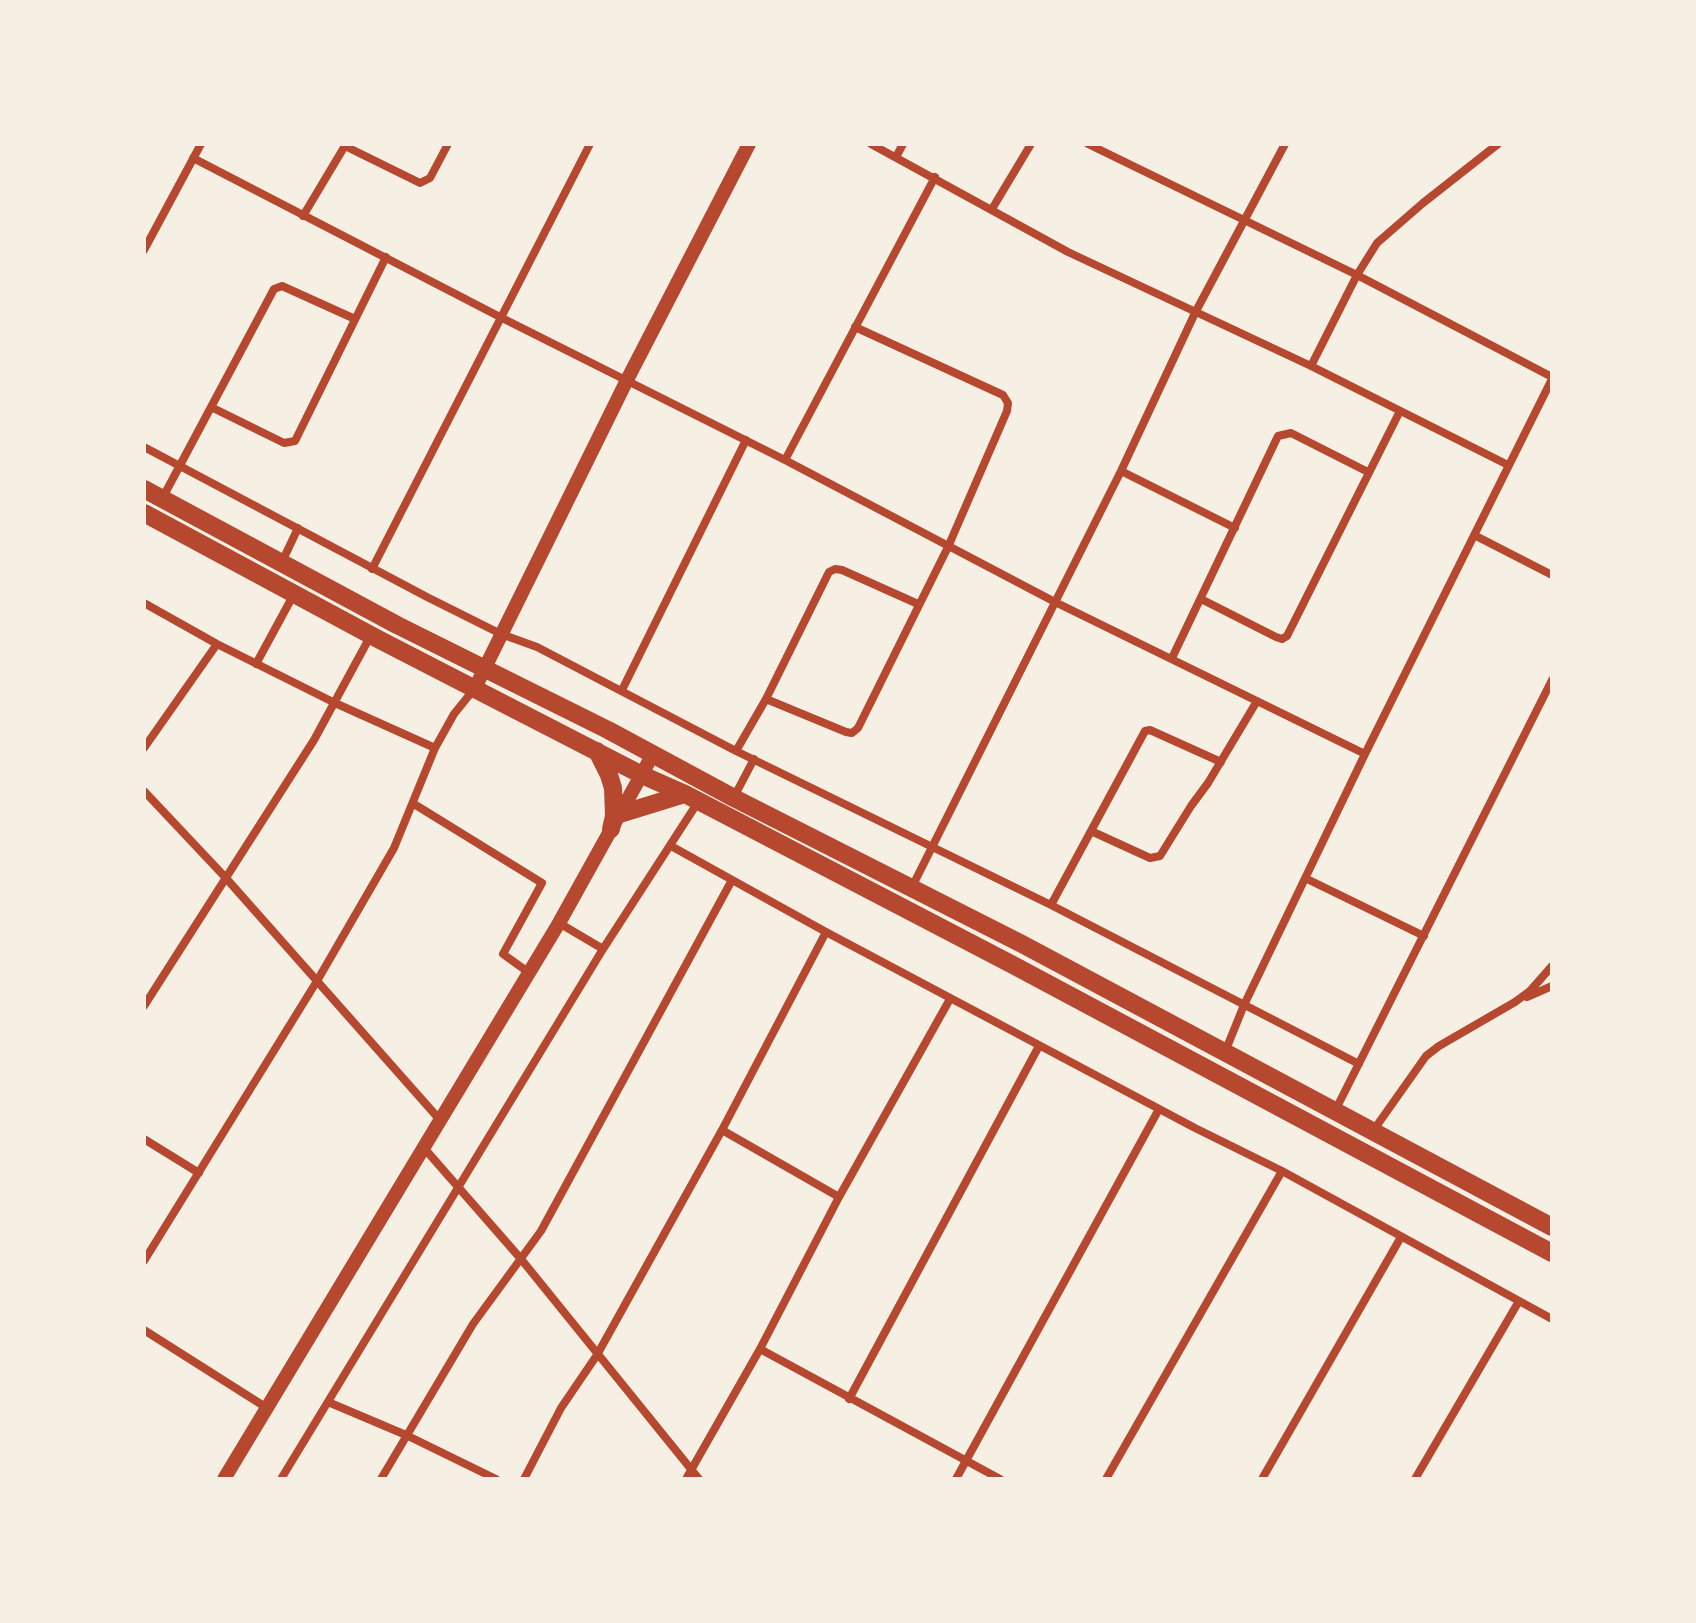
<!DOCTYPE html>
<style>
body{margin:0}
#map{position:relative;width:1696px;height:1623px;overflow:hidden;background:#f6efe4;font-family:"Varela Round",sans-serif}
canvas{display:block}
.frame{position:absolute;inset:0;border:146px solid #f6efe4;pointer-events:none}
</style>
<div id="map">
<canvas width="1696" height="1623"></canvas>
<div class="frame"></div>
</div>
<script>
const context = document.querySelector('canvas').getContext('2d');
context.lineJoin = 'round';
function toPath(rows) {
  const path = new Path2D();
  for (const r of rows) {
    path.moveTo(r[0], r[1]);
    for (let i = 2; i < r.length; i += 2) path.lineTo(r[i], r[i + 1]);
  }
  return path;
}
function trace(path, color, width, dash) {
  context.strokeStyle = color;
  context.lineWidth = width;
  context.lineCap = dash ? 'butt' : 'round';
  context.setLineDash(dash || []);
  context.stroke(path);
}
trace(toPath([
 [871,144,1068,252,1311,366,1508,465],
 [1088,144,1357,275,1552,377],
 [345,146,420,183,430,178,448,144],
 [896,157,903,144],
 [193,158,502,318,785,460,1055,602,1365,754],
 [992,209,1031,144],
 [303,216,346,144],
 [144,250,201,144],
 [1311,366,1357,275,1377,243,1423,203,1498,144],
 [211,407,284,443,295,441,386,257],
 [144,447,427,597,501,634,537,647,736,751,1051,905,1359,1064],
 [785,460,935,177],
 [1121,471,1235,528],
 [162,499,274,289,282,286,355,319],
 [1474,535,1552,575],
 [282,562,298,528],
 [372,569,590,144],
 [1201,599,1276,637,1282,639,1287,636,1400,411],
 [144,603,217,644,335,703,435,748],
 [1172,658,1278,436,1291,433,1368,472],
 [256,664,294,594],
 [622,690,746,440],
 [766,699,846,732,852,733,858,728,948,547,1007,411,1008,403,1003,395,855,327],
 [144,748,217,644],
 [736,751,766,699,829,572,835,569,842,570,918,604],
 [144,791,225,877,440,1120],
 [734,797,754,759],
 [414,804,542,883,503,954,528,972],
 [1091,831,1150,858,1160,856,1191,806,1208,783,1257,701],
 [671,846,826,932,1195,1128,1282,1171,1552,1319],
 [1305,878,1424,936],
 [912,887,1121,471,1195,313,1285,144],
 [1051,905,1145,731,1150,730,1221,762],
 [559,923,603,949],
 [1527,997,1552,986],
 [144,1006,314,740,371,635],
 [1225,1052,1244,1005,1365,754,1552,379],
 [1335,1111,1552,680],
 [722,1130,839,1197],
 [1373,1131,1426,1056,1439,1046,1515,1002,1530,991,1552,966],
 [144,1139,199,1173],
 [424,1148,521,1259,699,1479],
 [144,1261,317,981,394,848,435,748,454,714,475,688],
 [144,1330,267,1408],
 [760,1349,839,1197,950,999],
 [849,1399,1039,1046],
 [328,1402,406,1435,496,1479],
 [281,1479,603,949,698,802],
 [381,1479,473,1324,541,1231,732,880],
 [524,1479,561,1408,597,1355,722,1130,826,932],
 [686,1479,760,1349,1000,1479],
 [956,1479,1159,1109],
 [1106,1479,1282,1171],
 [1262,1479,1401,1237],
 [1415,1479,1519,1301]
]), '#b5482f', 8);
trace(toPath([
 [475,688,627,380,749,144],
 [224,1479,559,923,653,754]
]), '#b5482f', 14);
trace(toPath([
 [144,489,397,625,608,730,734,798,1022,944,1552,1227],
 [144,513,378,639,642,775,685,794,1013,965,1552,1253],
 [597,751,609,775,613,788,614,816,611,829],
 [620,814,685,794]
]), '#b5482f', 18);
</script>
